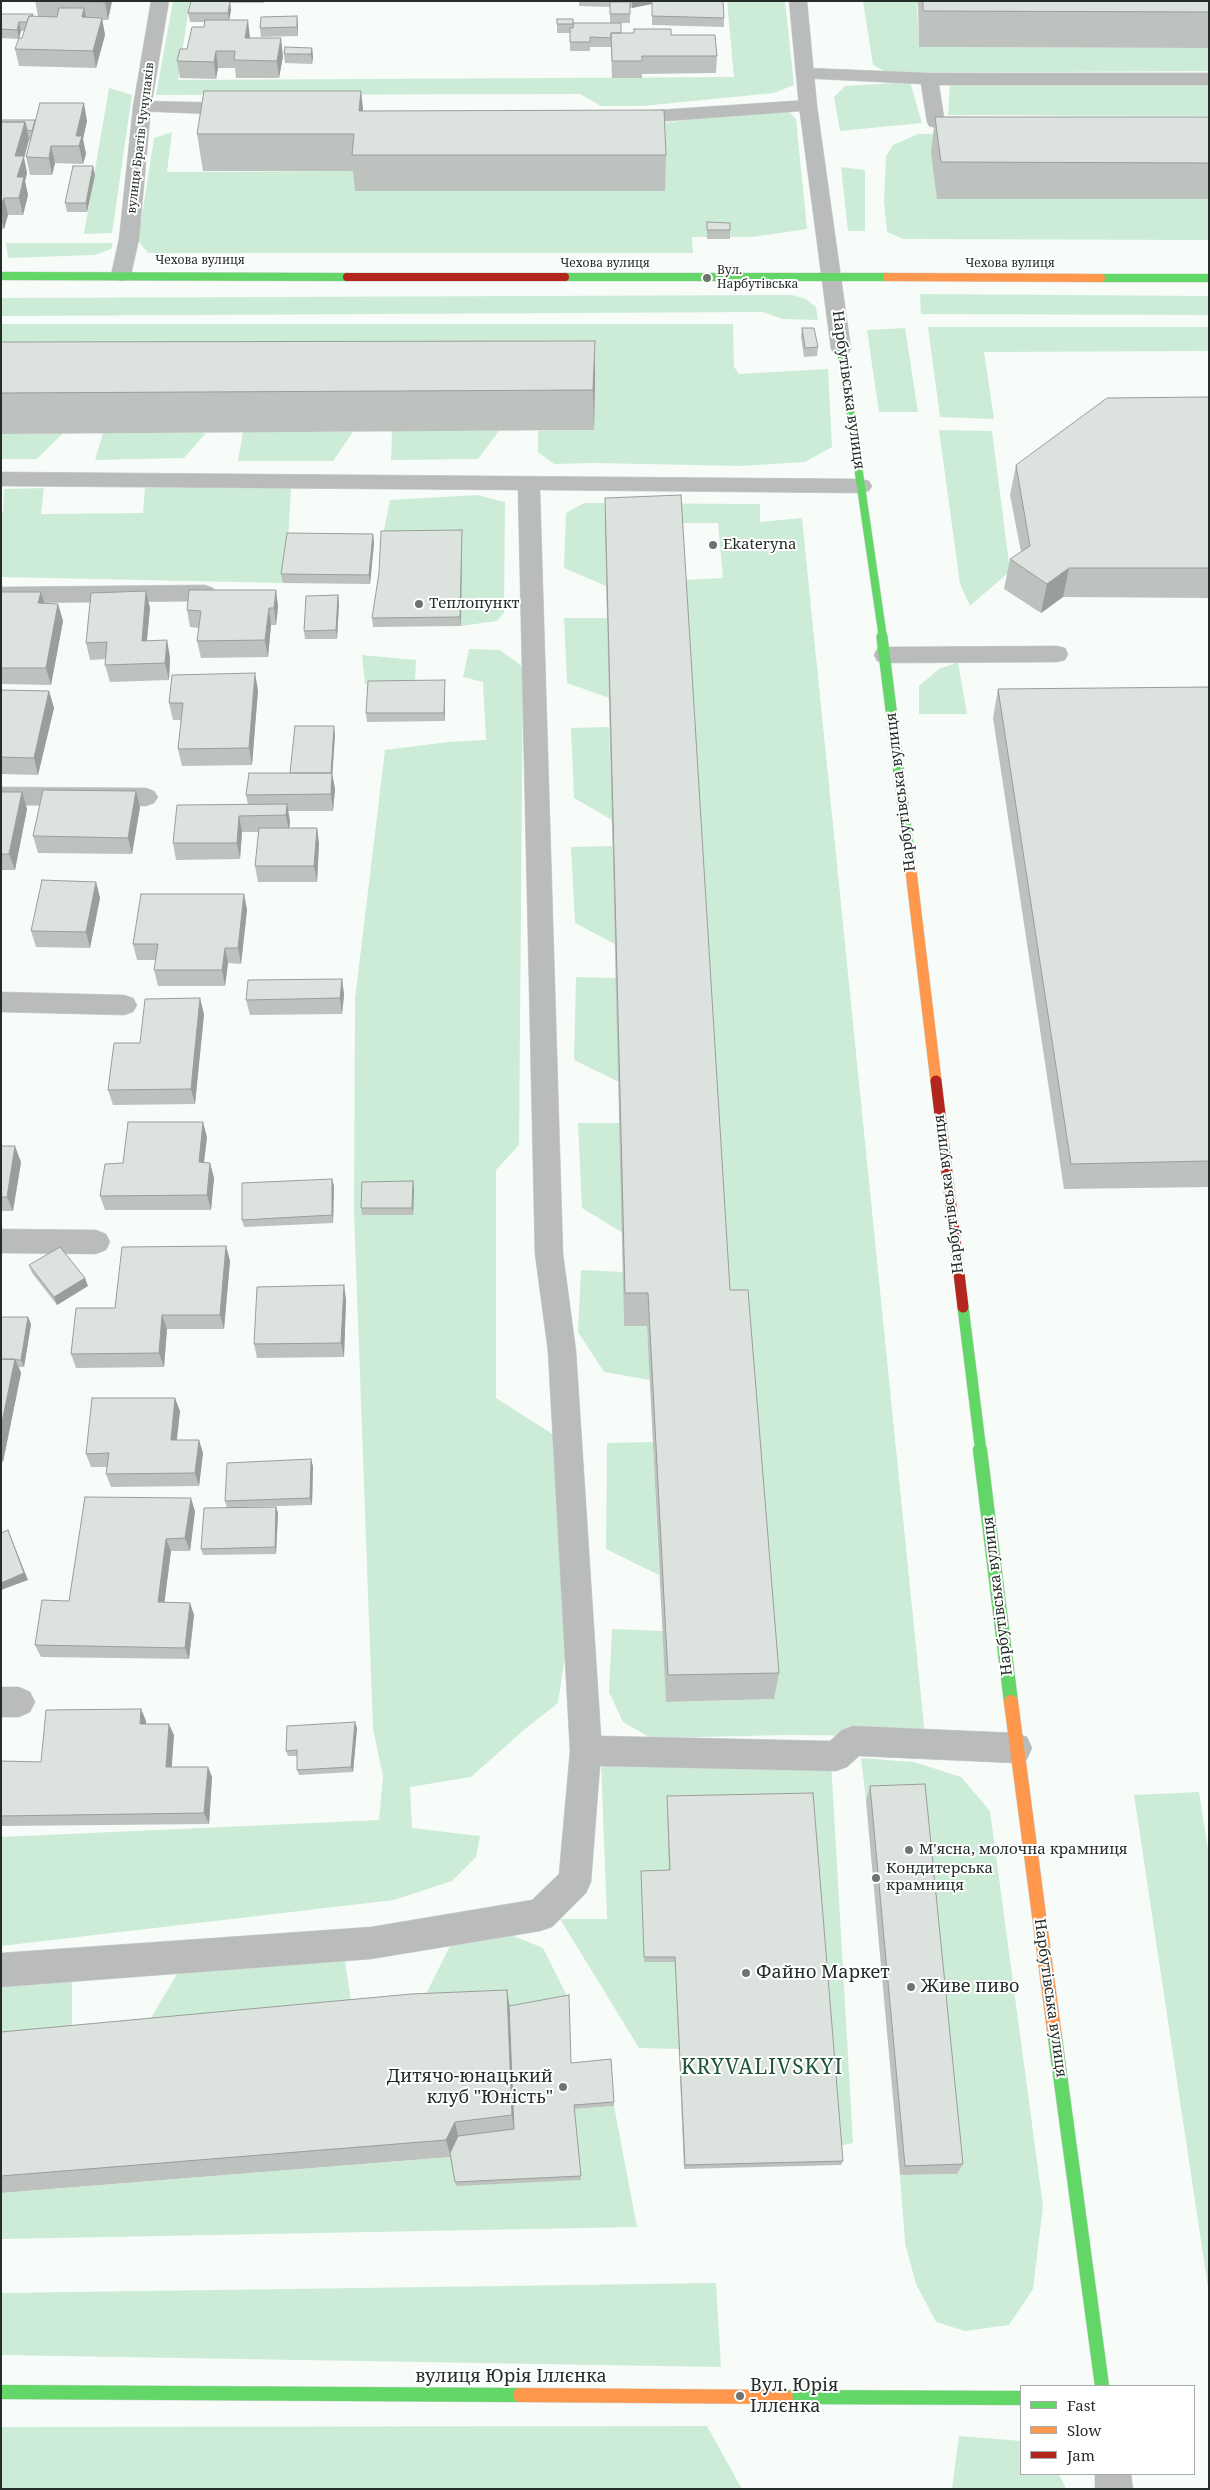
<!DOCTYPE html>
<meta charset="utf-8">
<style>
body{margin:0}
#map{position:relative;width:1210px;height:2490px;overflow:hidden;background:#f7fcf9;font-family:"Noto Serif",serif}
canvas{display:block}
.frame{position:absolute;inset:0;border:2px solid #242d27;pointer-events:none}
.legend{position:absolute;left:1020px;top:2385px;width:175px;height:90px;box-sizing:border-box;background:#fff;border:1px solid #a7aba9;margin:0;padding:6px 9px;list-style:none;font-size:15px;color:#242d27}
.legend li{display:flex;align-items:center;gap:10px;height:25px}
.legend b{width:25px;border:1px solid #a7aba9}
</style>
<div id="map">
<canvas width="1210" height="2490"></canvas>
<div class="frame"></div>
<ul class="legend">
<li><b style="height:6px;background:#63d668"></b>Fast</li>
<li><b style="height:6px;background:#ff974d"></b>Slow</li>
<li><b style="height:6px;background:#b3261e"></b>Jam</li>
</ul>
</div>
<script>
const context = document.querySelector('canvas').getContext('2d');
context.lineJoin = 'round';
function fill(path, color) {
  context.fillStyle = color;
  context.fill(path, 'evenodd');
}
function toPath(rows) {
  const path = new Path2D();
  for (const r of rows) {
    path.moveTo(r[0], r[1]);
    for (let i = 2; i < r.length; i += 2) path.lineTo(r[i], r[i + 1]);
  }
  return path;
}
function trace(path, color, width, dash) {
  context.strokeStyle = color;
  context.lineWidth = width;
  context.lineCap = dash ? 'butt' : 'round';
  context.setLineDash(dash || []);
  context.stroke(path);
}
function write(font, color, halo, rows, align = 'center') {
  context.font = font + ' "Noto Serif",serif';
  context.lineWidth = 4;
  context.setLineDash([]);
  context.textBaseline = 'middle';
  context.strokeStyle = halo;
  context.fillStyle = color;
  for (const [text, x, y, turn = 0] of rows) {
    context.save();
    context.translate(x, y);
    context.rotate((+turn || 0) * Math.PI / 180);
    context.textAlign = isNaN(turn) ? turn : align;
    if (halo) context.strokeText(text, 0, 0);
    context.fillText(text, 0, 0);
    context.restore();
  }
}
fill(toPath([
 [173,1,190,1,178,80,734,77,727,1,785,1,794,85,774,93,643,106,601,106,580,94,156,95],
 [863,1,1209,1,917,6,919,47,1209,48,1209,71,888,73,873,65],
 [910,82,922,123,840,131,834,97,845,86],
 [1209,84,1209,116,948,115,950,85],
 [109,88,132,95,112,233,84,234],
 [772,110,789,112,796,119,807,229,753,237,692,237,693,253,148,253,138,241,154,138,172,132,167,172,357,171,663,123],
 [1209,133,937,199,1209,199,1209,240,903,239,887,232,884,201,886,156,893,145,918,134],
 [841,167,865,170,865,231,848,231],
 [6,243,113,243,111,249,95,255,8,258],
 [920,294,1209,296,1209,315,921,314],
 [792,295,806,299,816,307,818,320,782,319,763,312,1,316,1,298],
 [1,324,733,324,734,367,739,374,828,369,832,447,805,462,741,466,595,463,554,464,538,452,538,431,594,430,595,382,1,383],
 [928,327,1209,327,1209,351,984,352,994,419,940,417],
 [905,328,918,412,879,412,867,330],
 [939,430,992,431,1010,571,970,606,960,584],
 [392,431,499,431,478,459,391,460],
 [243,432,353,432,333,461,238,461],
 [63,433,37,459,1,459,1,434],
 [103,433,206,433,184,458,95,460],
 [44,488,41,514,143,513,145,488,291,488,288,541,283,583,1,577,1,513,3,512,4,489],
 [477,495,505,502,504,613,497,621,461,626,462,539,382,540,390,500],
 [584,503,760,504,760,522,802,518,925,1736,787,1735,651,1738,623,1722,609,1692,612,1629,663,1631,666,1702,774,1699,727,1323,684,580,723,578,718,523,683,523,680,535,605,538,606,586,564,568,566,513],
 [564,618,607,618,609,698,567,683],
 [469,649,500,650,523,667,519,1145,496,1170,496,1398,554,1435,566,1650,558,1703,525,1729,471,1777,410,1787,412,1828,480,1836,476,1857,452,1881,394,1900,1,1946,1,1837,379,1820,383,1776,373,1729,354,1213,355,999,385,750,448,742,486,740,483,682,463,677],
 [362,655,416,660,415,680,365,684],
 [958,662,967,714,919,714,919,686,939,669],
 [609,727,612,820,574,798,571,728],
 [612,846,615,944,575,923,571,847],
 [576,977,616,978,619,1082,574,1060],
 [578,1123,620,1123,623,1233,582,1208],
 [581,1270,623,1272,624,1326,647,1326,650,1380,604,1372,578,1332],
 [653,1442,653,1443,659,1575,606,1549,607,1443],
 [861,1758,914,1762,961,1777,990,1811,1043,2206,1033,2289,1009,2325,965,2331,936,2322,916,2284,905,2243,900,2175,957,2174,920,1799,866,1801],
 [831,1761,853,2143,840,2146,669,1876,641,1877,644,1962,675,1962,679,2049,639,2048,560,1919,607,1919,601,1762],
 [1199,1792,1209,1856,1209,2294,1134,1795],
 [511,1935,543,1948,569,2000,510,2010,416,2014,453,1940],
 [343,1948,354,2020,138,2040,184,1962],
 [72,1975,72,2046,1,2053,1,1981],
 [614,2106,637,2227,1,2239,1,2193,451,2157,574,2109],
 [716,2283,721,2367,1,2355,1,2293],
 [707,2426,742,2489,1,2489,1,2427],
 [959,2436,1021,2441,1021,2474,1059,2474,1066,2489,952,2489]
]), '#ccecd8');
const lane = toPath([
 [806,68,929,73,1209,73,1209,85,939,85,944,117,970,117,977,119,979,123,977,127,970,129,936,128,929,126,927,122,921,84,799,78,797,74,799,70,806,68],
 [808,100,815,102,817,106,815,110,628,124,621,122,619,118,621,114,628,112,808,100],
 [142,101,237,103,244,105,246,109,244,113,237,115,135,111,133,107,135,103,142,101],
 [1,472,861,479,869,481,872,486,869,491,861,493,540,490,563,1254,576,1351,601,1736,830,1741,842,1730,853,1726,1016,1733,1027,1737,1032,1748,1027,1759,1016,1763,859,1756,847,1767,836,1771,600,1766,591,1882,586,1893,552,1927,540,1931,371,1959,1,1987,1,1953,371,1927,532,1900,559,1874,570,1751,548,1351,535,1254,518,490,1,486,1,472],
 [205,585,213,588,216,593,213,598,205,601,1,603,1,587,205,585],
 [1057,646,1065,648,1068,654,1065,660,1057,662,885,663,877,661,874,655,877,649,885,647,1057,646],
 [1,787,146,788,154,791,158,797,154,803,146,806,1,805,1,787],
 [1,992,124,995,133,998,137,1005,133,1012,124,1015,1,1012,1,992],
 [1,1229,96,1230,106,1234,110,1242,106,1250,96,1254,1,1253,1,1229],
 [1,1687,19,1687,30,1692,35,1702,30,1712,19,1717,1,1717,1,1687]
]);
const street = toPath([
 [151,1,169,1,151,107,139,239,131,275,128,279,121,281,114,279,111,275,119,239,133,107,151,1],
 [789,1,807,1,817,106,851,349,848,354,841,355,834,354,831,349,799,106,789,1],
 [1095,2474,1131,2474,1133,2489,1095,2489,1095,2474]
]);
const fastFar2 = toPath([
 [1,276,347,277],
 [565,277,887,277],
 [1101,278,1209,278],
 [841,349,883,638]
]);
const fastFar1 = toPath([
 [882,637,908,846],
 [963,1307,981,1452]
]);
const fast = toPath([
 [980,1450,1011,1702],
 [1054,2030,1102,2386],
 [1,2392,520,2395],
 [786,2397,1021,2398]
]);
const slowFar2 = toPath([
 [887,277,1101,278]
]);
const slowFar1 = toPath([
 [908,846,936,1081]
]);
const slow = toPath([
 [1011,1702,1054,2030],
 [520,2395,786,2397]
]);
const jamFar1 = toPath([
 [347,277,565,277]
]);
const jam = toPath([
 [936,1081,963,1307]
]);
trace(lane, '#d2d6d3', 1);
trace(street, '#d2d6d3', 1);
trace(fastFar2, '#d2d6d3', 9);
trace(fastFar1, '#d2d6d3', 12);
trace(fast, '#d2d6d3', 15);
trace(slowFar2, '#d2d6d3', 9);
trace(slowFar1, '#d2d6d3', 12);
trace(slow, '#d2d6d3', 15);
trace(jamFar1, '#d2d6d3', 9);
trace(jam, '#d2d6d3', 12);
fill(lane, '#b9bcba');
fill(street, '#b9bcba');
trace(fastFar2, '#63d668', 8);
trace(fastFar1, '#63d668', 11);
trace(fast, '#63d668', 14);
trace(slowFar2, '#ff974d', 8);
trace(slowFar1, '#ff974d', 11);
trace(slow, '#ff974d', 14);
trace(jamFar1, '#b3261e', 8);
trace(jam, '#b3261e', 11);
fill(toPath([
 [35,1,112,1,108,20,102,20,105,35,96,68,19,66,15,49,19,39,1,38,1,14,33,14,33,16,38,16],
 [21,31,25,31,22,38,19,38],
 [191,1,264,1,264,3,230,3,231,10,229,20,250,38,283,56,279,78,236,78,235,68,218,68,216,79,180,78,177,61,204,27,205,22,190,22,188,13],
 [579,1,723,1,724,18,724,27,652,25,652,4,630,8,630,23,610,23,610,7,579,6],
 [918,1,1209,1,1209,48,919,47],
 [557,19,573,19,574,25,621,33,671,35,717,56,716,73,642,74,642,78,612,78,611,47,590,47,590,51,570,51,570,33,557,33],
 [298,25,298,36,261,37,260,28],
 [312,48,313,57,312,64,285,63,284,54],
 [361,91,363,111,666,155,665,191,355,191,353,171,203,171,197,134],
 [935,117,1209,117,1209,199,937,199,931,153],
 [1,120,87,121,83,139,86,154,83,164,55,163,52,175,30,175,26,157,31,140,29,140,24,158,27,173,25,181,28,195,23,215,8,215,4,229,1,229],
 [95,175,87,212,67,212,65,203],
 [707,222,730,230,730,239,707,239],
 [802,328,818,347,817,356,804,357,801,337],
 [1,342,595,382,594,430,1,434],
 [1209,397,1209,598,1063,597,1041,613,1004,589,1010,559,1021,552,1010,495,1016,465],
 [605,498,730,1290,779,1673,774,1699,666,1702,647,1326,624,1326,605,538],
 [373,534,374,543,370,584,283,583,281,574],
 [462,539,461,626,373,627,372,618],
 [276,590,278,607,276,625,271,625,268,657,201,658,197,641,199,628,190,627,187,610],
 [1,592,44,603,58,604,63,621,51,685,1,684],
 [338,595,339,604,337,639,305,639,304,631],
 [150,608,147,641,170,657,169,680,110,682,105,665,106,659,90,660,86,643],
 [1209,687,1209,1187,1064,1189,993,718,998,689],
 [445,689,445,721,367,722,366,713],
 [1,690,49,691,54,708,38,775,1,774],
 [258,690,252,765,182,766,178,749,181,720,173,720,169,703],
 [335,735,332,773,335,789,333,811,288,811,290,821,289,828,317,828,319,844,317,882,258,882,255,866,259,832,242,832,240,859,176,860,173,843,248,805,246,795,290,773],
 [136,791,140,807,132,854,38,853,33,836],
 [1,792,22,792,27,809,15,870,1,870],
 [96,882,100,898,90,948,36,947,31,931],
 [244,894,247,910,241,964,228,963,225,986,158,986,154,970,156,960,137,960,133,944],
 [342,979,344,995,342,1014,250,1015,246,1000],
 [204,1014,195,1104,113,1105,108,1090,140,1043],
 [207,1137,204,1163,210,1163,214,1178,211,1210,105,1210,100,1196],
 [1,1146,21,1162,13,1211,1,1211],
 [334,1186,333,1223,244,1227,242,1220],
 [414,1189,413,1215,362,1215,361,1208],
 [226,1246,230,1261,224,1329,167,1329,164,1367,76,1368,71,1354,115,1308],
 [29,1265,88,1286,57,1305,32,1273],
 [344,1285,346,1300,344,1357,257,1358,254,1344],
 [1,1317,31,1324,24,1367,19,1367,21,1373,3,1462,1,1462],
 [180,1411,177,1440,203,1453,199,1486,111,1487,106,1474,107,1467,91,1467,86,1454],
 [313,1466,312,1505,246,1507,276,1507,278,1513,276,1554,203,1555,201,1549,227,1508,225,1501],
 [195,1511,190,1551,171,1551,164,1602,190,1603,194,1615,189,1659,41,1657,35,1645,69,1601],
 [141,1709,146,1721,146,1724,174,1735,171,1767,208,1767,212,1777,209,1824,1,1826,1,1761,41,1762],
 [357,1728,353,1772,299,1775,297,1770,297,1756,288,1756,286,1751],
 [870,1786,963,2164,957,2174,900,2175,866,1801],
 [667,1796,843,2161,841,2165,684,2169,675,1962,644,1962,641,1871,669,1870],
 [507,1990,509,2006,614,2102,614,2106,574,2109,581,2180,456,2186,450,2157,1,2193,1,2032]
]), '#bdc2bf');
fill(toPath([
 [105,1,112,1,108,20,105,2],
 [230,1,231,10,229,22,228,13],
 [632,1,652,1,652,4,632,8],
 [84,8,88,26,82,17],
 [297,16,298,25,298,36,297,27],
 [102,18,105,35,96,68,93,51],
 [248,20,250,38,245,38],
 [19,22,21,31,19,39,17,30],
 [281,38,283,56,279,78,277,61],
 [312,48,313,57,312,64,311,54],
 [216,51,218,68,216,79,214,62],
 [361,91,365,127,359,111],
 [84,103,87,121,83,139,86,154,83,164,79,146,76,136],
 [25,122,29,139,24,158,27,173,25,181,28,195,23,215,19,198,15,156],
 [51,146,55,163,52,175,49,158],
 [93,166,95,175,87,212,86,203],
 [4,198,8,215,4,229,1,218,1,206],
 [595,341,595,382,594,430,593,390],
 [462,530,462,539,461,626,460,617],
 [373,534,374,543,370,584,369,575],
 [1069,568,1063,597,1041,613,1047,584],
 [276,590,278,607,276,625,274,608],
 [146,591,150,608,145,658,142,641],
 [41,592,46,609,38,603],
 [338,595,339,604,337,639,336,630],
 [58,604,63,621,51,685,46,668],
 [269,608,271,625,268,657,265,640],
 [167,640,170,657,169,680,165,663],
 [255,673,258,690,252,765,249,748],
 [445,680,445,721,444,713],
 [49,691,54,708,38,775,34,758],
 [334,726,335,735,332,781,332,773,335,789,333,811,331,794,330,777],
 [136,791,140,807,132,854,128,838],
 [22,792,27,809,15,870,9,854],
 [287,804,290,821,289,832,286,815],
 [239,816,242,832,240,859,237,843],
 [317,828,319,844,317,882,314,866],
 [96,882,100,898,90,948,86,932],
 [244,894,247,910,241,964,238,948],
 [225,948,228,963,225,986,222,970],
 [342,979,344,995,342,1014,340,998],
 [200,998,204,1014,195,1104,191,1089],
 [203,1122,207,1137,202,1177,199,1162],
 [15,1146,21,1162,13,1211,7,1197],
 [210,1163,214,1178,211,1210,207,1195],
 [332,1179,334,1186,333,1223,332,1215],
 [413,1181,414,1189,413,1215,412,1208],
 [226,1246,230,1261,224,1329,220,1315],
 [85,1278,88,1286,57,1305,54,1297],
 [344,1285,346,1300,344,1357,341,1343],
 [162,1315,167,1329,164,1367,159,1353],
 [28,1317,31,1324,24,1367,21,1360],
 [15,1359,21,1373,3,1462,1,1458,1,1427],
 [175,1398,180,1411,175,1453,171,1440],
 [199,1440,203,1453,199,1486,195,1473],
 [311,1459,313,1466,312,1505,310,1498],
 [191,1498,195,1511,190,1551,185,1538],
 [276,1507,278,1513,276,1554,275,1547],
 [8,1530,28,1580,1,1590,1,1583],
 [166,1539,171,1551,163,1614,158,1602],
 [190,1603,194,1615,189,1659,185,1648],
 [141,1709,146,1721,145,1735,140,1724],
 [355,1722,357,1728,353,1772,351,1767],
 [169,1724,174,1735,171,1778,166,1767],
 [208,1767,212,1777,209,1824,204,1813],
 [507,1990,510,2010,514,2133,512,2115],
 [455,2122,459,2140,451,2157,446,2140]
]), '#9a9e9b');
const building = toPath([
 [35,1,105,1,105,2,35,1],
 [191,1,230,1,228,13,188,13,191,1],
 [652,1,723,1,724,18,652,16,652,1],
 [923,1,1209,1,1209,12,923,11,923,1],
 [610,2,630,2,630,14,610,14,610,2],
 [59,8,84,8,82,17,102,18,93,51,15,49,19,38,22,38,29,16,57,17,59,8],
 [1,14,33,14,32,16,29,16,27,22,19,22,17,30,1,29,1,14],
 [297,16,297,27,260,28,261,17,297,16],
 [557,19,573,19,573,24,557,24,557,19],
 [205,20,248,20,245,38,281,38,277,61,234,60,235,51,216,51,214,62,177,61,180,49,187,49,192,27,204,27,205,20],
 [574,23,621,23,621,33,611,33,611,38,590,37,590,42,570,42,570,28,573,28,574,23],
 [634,29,671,29,671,35,715,35,717,56,642,56,642,61,612,61,611,33,634,33,634,29],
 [285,47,312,48,311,54,284,54,285,47],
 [204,91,361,91,359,111,664,110,666,155,352,155,354,134,197,134,204,91],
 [40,103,84,103,76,136,82,136,79,146,51,146,49,158,26,157,40,103],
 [935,117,1209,117,1209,163,941,162,935,117],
 [1,120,35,120,32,131,27,130,25,122,1,122,1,120],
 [1,122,25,122,15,156,24,156,17,177,24,177,19,198,4,198,1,206,1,122],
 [73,166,93,166,86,203,65,203,73,166],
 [707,222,730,223,730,230,707,230,707,222],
 [802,328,814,328,818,347,805,348,802,328],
 [595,341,593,390,1,393,1,342,595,341],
 [1209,397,1209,568,1069,568,1047,584,1010,559,1030,546,1016,465,1107,398,1209,397],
 [681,495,730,1290,748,1290,779,1673,668,1675,648,1293,625,1293,605,498,681,495],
 [462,530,460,617,372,618,379,573,381,531,462,530],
 [287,533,373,534,369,575,281,574,287,533],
 [189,590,276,590,274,608,269,608,265,640,197,641,201,611,187,610,189,590],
 [146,591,142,641,167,640,165,663,105,665,107,642,86,643,91,593,146,591],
 [1,592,41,592,38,603,58,604,46,668,1,668,1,592],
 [338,595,336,630,304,631,306,596,338,595],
 [255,673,249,748,178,749,183,703,169,703,172,675,255,673],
 [445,680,444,713,366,713,368,681,445,680],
 [1209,687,1209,1161,1071,1164,998,689,1209,687],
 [1,690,49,691,34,758,1,757,1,690],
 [295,726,334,726,331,773,290,773,295,726],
 [249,773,332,773,331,794,246,795,249,773],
 [43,790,136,791,128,838,33,836,43,790],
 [1,792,22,792,9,854,1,854,1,792],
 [287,804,286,815,239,816,237,843,173,843,177,805,287,804],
 [259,828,317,828,314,866,255,866,259,828],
 [42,880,96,882,86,932,31,931,42,880],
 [141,894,244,894,238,948,225,948,222,970,154,970,158,944,133,944,141,894],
 [342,979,340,998,246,1000,248,980,342,979],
 [200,998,191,1089,108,1090,114,1043,140,1043,145,999,200,998],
 [128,1122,203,1122,199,1162,210,1163,207,1195,100,1196,105,1164,123,1163,128,1122],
 [1,1146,15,1146,7,1197,1,1197,1,1146],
 [332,1179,332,1215,242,1220,242,1183,332,1179],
 [413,1181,412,1208,361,1208,362,1182,413,1181],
 [226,1246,220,1315,162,1315,159,1353,71,1354,76,1308,115,1308,122,1247,226,1246],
 [60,1247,85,1278,54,1297,29,1265,60,1247],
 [344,1285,341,1343,254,1344,257,1287,344,1285],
 [1,1317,28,1317,21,1360,1,1359,1,1317],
 [1,1359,15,1359,1,1427,1,1359],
 [92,1398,175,1398,171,1440,199,1440,195,1473,106,1474,109,1453,86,1454,92,1398],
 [311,1459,310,1498,225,1501,227,1463,311,1459],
 [85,1497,191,1498,185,1538,166,1539,158,1602,190,1603,185,1648,35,1645,42,1600,69,1601,85,1497],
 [276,1507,275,1547,201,1549,204,1508,276,1507],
 [8,1530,24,1573,1,1583,1,1533,8,1530],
 [141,1709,140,1724,169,1724,166,1767,208,1767,204,1813,1,1816,1,1761,41,1762,46,1710,141,1709],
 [355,1722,351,1767,297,1770,297,1750,286,1751,287,1726,355,1722],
 [925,1784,963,2164,905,2166,870,1786,925,1784],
 [813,1793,843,2161,685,2165,675,1957,644,1957,641,1871,670,1870,667,1796,813,1793],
 [507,1990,512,2115,455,2122,446,2140,1,2176,1,2032,411,1994,507,1990],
 [569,1995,571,2063,611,2059,614,2102,574,2105,581,2176,455,2182,450,2153,458,2136,514,2129,509,2006,569,1995]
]);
fill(building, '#dce2de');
trace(building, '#9a9e9b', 1);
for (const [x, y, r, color] of [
 [707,278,5,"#6e7570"],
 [713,545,5,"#6e7570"],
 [419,604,5,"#6e7570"],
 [909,1850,5,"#6e7570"],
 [876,1878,5,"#6e7570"],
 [746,1973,5,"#6e7570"],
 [911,1987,5,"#6e7570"],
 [563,2087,5,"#6e7570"],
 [740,2396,5,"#6e7570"]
]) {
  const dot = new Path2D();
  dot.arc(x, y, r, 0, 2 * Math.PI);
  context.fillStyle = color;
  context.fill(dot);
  trace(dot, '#fff', 2);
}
write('12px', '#242d27', '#fff', [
 ["вулиця Братів Чучупаків",141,138,-83],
 ["Чехова вулиця",200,261],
 ["Чехова вулиця",605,264],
 ["Чехова вулиця",1010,264]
]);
write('12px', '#242d27', '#fff', [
 ["Вул.",717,271],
 ["Нарбутівська",717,285]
], 'left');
write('15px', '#242d27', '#fff', [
 ["Нарбутівська вулиця",848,390,82],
 ["Нарбутівська вулиця",901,792,-97],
 ["Нарбутівська вулиця",949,1194,-97],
 ["Нарбутівська вулиця",998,1596,-97],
 ["Нарбутівська вулиця",1050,1998,82]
]);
write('15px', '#242d27', '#fff', [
 ["Ekateryna",723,545],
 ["Теплопункт",429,604],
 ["М'ясна, молочна крамниця",919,1850],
 ["Кондитерська",886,1869],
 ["крамниця",886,1886]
], 'left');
write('18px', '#242d27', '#fff', [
 ["Файно Маркет",756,1973],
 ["Живе пиво",921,1987],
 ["Дитячо-юнацький",553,2077,"right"],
 ["клуб \"Юність\"",553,2098,"right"],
 ["Вул. Юрія",750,2386],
 ["Іллєнка",750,2407]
], 'left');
write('18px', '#242d27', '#fff', [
 ["вулиця Юрія Іллєнка",511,2377]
]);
context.letterSpacing = '1px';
write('21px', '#1c5637', '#fff', [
 ["KRYVALIVSKYI",762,2068]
]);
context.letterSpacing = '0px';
</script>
